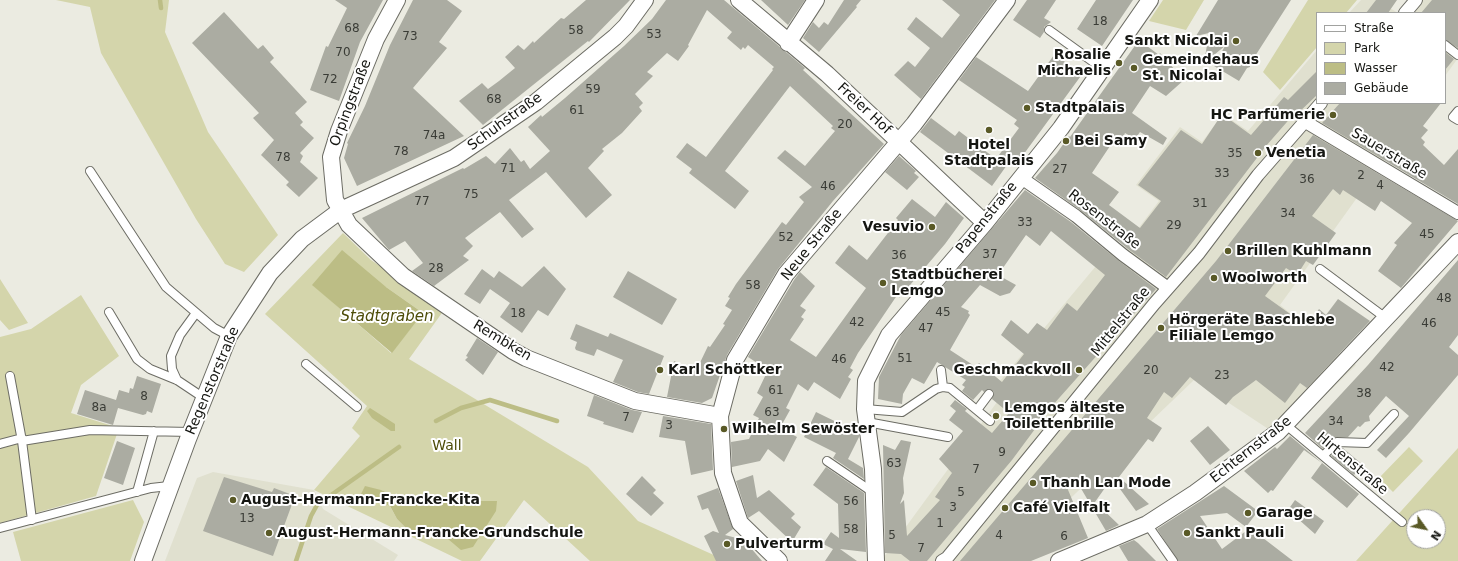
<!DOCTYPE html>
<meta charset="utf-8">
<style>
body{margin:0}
#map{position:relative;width:1458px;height:561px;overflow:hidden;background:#ebebe1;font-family:"DejaVu Sans",sans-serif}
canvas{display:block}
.legend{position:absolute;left:1316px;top:12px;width:130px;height:92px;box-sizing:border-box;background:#fff;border:1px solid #a1a2a0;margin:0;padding:5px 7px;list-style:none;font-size:12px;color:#151612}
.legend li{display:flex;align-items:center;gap:8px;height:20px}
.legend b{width:20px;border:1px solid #a1a2a0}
.north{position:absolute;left:1406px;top:509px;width:40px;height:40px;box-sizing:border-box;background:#fff;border:1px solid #a1a2a0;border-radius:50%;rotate:123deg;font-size:11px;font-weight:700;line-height:16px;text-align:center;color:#151612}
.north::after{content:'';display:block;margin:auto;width:14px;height:18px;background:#595926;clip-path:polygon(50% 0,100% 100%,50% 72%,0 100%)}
</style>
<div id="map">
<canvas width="1458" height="561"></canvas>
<ul class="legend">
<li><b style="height:5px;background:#fff"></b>Straße</li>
<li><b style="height:11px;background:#d4d5ab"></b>Park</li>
<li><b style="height:11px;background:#bcbd85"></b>Wasser</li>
<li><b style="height:11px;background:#abaca2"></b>Gebäude</li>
</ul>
<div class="north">N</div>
</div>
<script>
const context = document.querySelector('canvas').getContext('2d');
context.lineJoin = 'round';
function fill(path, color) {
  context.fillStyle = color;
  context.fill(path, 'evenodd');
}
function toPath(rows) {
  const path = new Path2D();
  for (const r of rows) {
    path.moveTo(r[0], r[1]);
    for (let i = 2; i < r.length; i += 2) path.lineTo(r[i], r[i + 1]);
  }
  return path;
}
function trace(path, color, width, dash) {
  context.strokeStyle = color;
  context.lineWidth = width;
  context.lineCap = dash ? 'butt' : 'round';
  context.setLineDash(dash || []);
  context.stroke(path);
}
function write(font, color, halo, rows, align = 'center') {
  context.font = font + ' "DejaVu Sans",sans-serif';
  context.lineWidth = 4;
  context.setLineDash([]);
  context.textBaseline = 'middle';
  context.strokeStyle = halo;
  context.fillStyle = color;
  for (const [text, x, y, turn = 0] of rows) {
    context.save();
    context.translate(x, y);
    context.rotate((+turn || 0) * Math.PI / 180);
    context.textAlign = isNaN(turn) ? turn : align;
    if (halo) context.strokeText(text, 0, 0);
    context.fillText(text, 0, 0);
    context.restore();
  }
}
fill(toPath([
 [1361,0,1377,0,1398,13,1349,13],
 [1421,0,1458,0,1458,58,1445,76,1445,13,1410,13],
 [1317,50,1317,103,1425,103,1280,305,1356,365,1282,438,1194,380,1005,561,881,561,1008,387,1000,381,1111,248,1119,254,1159,201,1136,185,1180,127,1202,142,1223,114,1248,131],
 [213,472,314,490,323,509,398,555,394,561,165,561,197,478]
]), '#e0e0cf');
fill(toPath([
 [56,0,169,0,165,32,208,132,278,235,244,272,225,264,196,219,101,53,90,7],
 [1163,0,1204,0,1186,30,1149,21],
 [1308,0,1357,0,1346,13,1317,13,1317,47,1280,90,1263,72],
 [343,233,371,260,444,310,409,359,588,467,638,521,716,556,717,561,590,561,524,500,480,561,462,561,314,490,360,436,352,428,367,406,265,314],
 [313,285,386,287,423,313,391,353],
 [381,490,408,501,496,501,448,539,409,531,397,519],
 [0,279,28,323,9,330,0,320],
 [81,295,119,356,81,385,71,413,119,428,96,496,0,523,0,337,31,329],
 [1409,447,1423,461,1393,492,1379,478],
 [1458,448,1458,561,1356,561],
 [1414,517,1438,517,1438,541,1414,541],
 [133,500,144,522,130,561,21,561,13,532]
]), '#d4d5ab');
fill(toPath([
 [342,250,386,287,423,313,392,353,312,285],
 [370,408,395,424,395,431,391,431,372,418,367,411],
 [365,486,381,490,408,501,497,501,496,511,473,547,461,550,448,539,409,531,397,519,390,506,361,494]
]), '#bcbd85');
trace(toPath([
 [160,0,161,8],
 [436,421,461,408,490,400,557,421],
 [296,561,311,516,317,505,399,447]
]), '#bcbd85', 4.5);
fill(toPath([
 [335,0,383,0,360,42,339,101,310,90,326,46,328,47,347,8],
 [413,0,447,0,462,11,439,42,447,48,413,88,464,136,357,186,344,158,348,144,347,143,365,106,390,45],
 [586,0,630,0,589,42,588,41,483,125,459,101,482,83,488,89,499,81,515,68,505,57,518,45,524,50,533,41,534,43,561,18,564,19],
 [666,0,724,0,805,68,803,70,884,144,833,201,778,269,727,355,712,398,702,403,667,397,674,361,696,371,708,346,710,347,725,325,723,324,732,310,725,306,730,298,728,297,736,284,782,222,786,225,804,202,799,197,812,187,777,158,785,150,805,166,835,131,831,128,833,126,790,86,725,171,749,191,735,209,689,173,692,169,676,157,687,143,706,157,773,70,772,69,774,67,748,45,745,49,743,47,741,50,727,38,732,32,707,10,688,45,689,46,678,61,667,53,647,72,653,76,635,94,643,103,639,107,642,111,622,133,602,149,604,151,588,168,612,195,586,218,546,172,509,200,534,229,522,238,500,212,465,238,473,246,463,256,469,260,434,286,412,271,423,263,405,241,389,250,362,218,463,168,464,169,486,156,495,164,510,148,521,162,524,160,530,169,550,151,528,127,541,115,542,117,565,98,624,46,652,19],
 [761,0,805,0,788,25],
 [844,0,861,0,856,6,857,7,819,52,803,38,813,22,819,28,824,22,828,25],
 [942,0,995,0,921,99,894,75,908,61,915,67,930,48,907,29,916,17,942,38,960,15],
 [1027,0,1056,0,1044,18,1051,22,1044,27,1044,32,1040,38,1013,20],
 [1096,0,1133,0,1102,46,1077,29],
 [1218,0,1291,0,1250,64,1250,67,1247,68,1239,81,1214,66,1225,46,1204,63,1209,33,1196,36],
 [1376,0,1397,0,1388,13,1366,13],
 [1432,0,1458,0,1458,48,1445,40,1445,13,1421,13],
 [224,12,258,49,263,45,274,58,270,62,307,102,295,113,303,122,300,125,314,138,300,153,303,156,300,162,318,178,299,197,286,185,289,182,261,155,274,140,253,118,259,113,192,43],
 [1139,40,1159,55,1160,53,1184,80,1166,96,1150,86,1132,113,1167,138,1163,145,1140,132,1135,139,1125,133,1119,147,1112,143,1092,173,1119,192,1109,205,1140,228,1161,201,1138,185,1181,130,1202,144,1222,114,1251,135,1284,97,1288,100,1317,71,1317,95,1295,116,1293,115,1266,146,1166,277,1128,249,1080,210,1035,178,1057,153,1069,136,1070,137],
 [1445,52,1454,59,1445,70],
 [1054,55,1083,73,1018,162,1012,158,992,186,920,132,931,118,955,136,959,131,996,159,1019,128,1014,124,1017,120,959,80,976,57,1028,91],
 [1340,103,1441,103,1423,126,1428,130,1421,138,1425,142,1423,145,1444,165,1458,149,1458,204,1322,123],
 [1313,135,1458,221,1401,288,1378,271,1397,245,1394,243,1412,223,1381,201,1375,211,1343,190,1340,195,1333,189,1312,216,1336,233,1313,265,1306,261,1297,275,1286,268,1265,296,1307,326,1319,309,1326,315,1338,299,1370,321,1307,388,1300,383,1285,403,1256,380,1233,397,1226,405,1190,377,1172,398,1164,392,1147,418,1162,428,1153,442,1148,439,1119,477,1149,504,1136,511,1112,478,1095,502,1119,525,1106,531,1076,480,1066,485,1088,538,1031,561,960,561,1216,261],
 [899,156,916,171,914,173,919,177,907,190,885,172],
 [1025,190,1071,222,1119,261,1156,289,1052,406,1012,460,927,561,910,561,901,554,885,553,883,445,895,450,901,440,911,442,903,478,904,493,900,504,904,500,907,536,940,500,935,497,952,473,939,459,963,431,949,420,956,411,950,406,955,400,967,409,965,411,992,433,1009,413,992,399,994,392,990,389,984,392,982,390,973,400,962,391,965,387,962,385,966,380,937,362,924,384,912,378,903,394,902,404,878,399,879,377,901,335],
 [1051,231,1105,275,1077,311,1067,303,1047,330,1037,323,1028,334,1011,320,1001,335,1024,354,1002,382,979,363,976,367,950,350,970,315,968,313,969,311,961,307,980,285,1000,296,1010,293,1016,285,998,275,1026,235,1040,246],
 [912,199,935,217,946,202,964,218,945,244,899,298,902,288,858,353,850,368,853,370,848,377,851,379,840,399,814,382,808,391,798,384,786,408,790,410,780,428,797,437,784,462,768,449,760,461,732,467,731,442,749,439,759,418,753,415,763,397,757,393,768,370,748,357,794,280,800,272,815,286,800,306,806,310,801,317,804,319,790,340,816,357,866,288,835,263,849,245,867,260,898,220,896,218],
 [1458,260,1458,335,1449,347,1458,355,1458,375,1409,433,1386,458,1377,450,1409,416,1386,396,1369,416,1370,421,1365,422,1360,427,1358,426,1348,437,1335,437,1323,449,1305,433,1368,365],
 [544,266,566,289,548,316,538,310,522,333,500,317,510,303,490,289,480,304,464,294,482,269,494,278,499,271,522,287],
 [628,271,677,299,662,325,613,297],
 [576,324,608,337,610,333,664,356,649,394,638,392,613,382,623,360,597,349,594,356,576,350,575,348,577,342,570,339],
 [477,338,498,352,483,375,465,360,468,357,466,356],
 [137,376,161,384,152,413,147,411,146,414,143,415,118,408,113,425,77,414,85,390,116,400,119,390,129,393,130,388,133,389],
 [594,395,632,410,642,412,633,433,603,424,604,422,587,416],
 [816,412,859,433,859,437,848,459,863,468,864,479,833,458,836,453,804,437],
 [663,416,711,424,713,470,691,475,685,441,659,437],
 [1208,426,1230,450,1210,465,1190,441],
 [1290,436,1359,494,1347,508,1311,478,1322,463,1304,450,1273,491,1271,490,1268,493,1244,471,1275,447,1277,449],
 [117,441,135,448,123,485,104,478],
 [1339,448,1343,448,1363,465,1354,475,1331,456],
 [826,467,864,493,866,552,840,549,857,561,825,561,833,549,823,544,831,532,839,538,838,504,813,485],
 [753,475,757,498,769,490,795,514,791,518,801,527,792,542,759,511,748,518,736,481],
 [642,476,656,490,653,493,664,503,651,516,626,494],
 [224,477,272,492,274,488,295,496,273,556,203,531],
 [1224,486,1258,511,1246,527,1227,513,1200,516,1222,549,1250,528,1293,561,1178,561,1157,529],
 [718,488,733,529,725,535,744,540,762,561,716,561,704,536,713,531,719,533,708,508,702,510,697,496],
 [1295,500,1324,521,1315,534,1288,510],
 [1134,540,1138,543,1156,561,1128,561,1119,546]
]), '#abaca2');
const service = toPath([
 [1049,30,1103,69],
 [1445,45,1458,55],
 [1458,111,1453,117,1458,120],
 [90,171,166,287,214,328,229,336],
 [1320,269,1387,319],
 [109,312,137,359,150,369,177,380,204,398],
 [306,364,357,407],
 [941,370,943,387],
 [10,376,22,441,90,430,191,432],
 [177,380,172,369,171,356,180,335,196,313],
 [865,409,902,412,936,389,943,387,950,388,990,421],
 [977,410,989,394],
 [867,422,948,437],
 [1286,425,1402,522],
 [22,441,32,520],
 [0,444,22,438],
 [1323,456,1337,442,1367,443,1394,414],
 [827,461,874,493],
 [137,492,154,431],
 [1147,524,1173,561],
 [0,528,151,488,169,486]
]);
const pedestrian = toPath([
 [1405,13,1416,0],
 [1304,121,1458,213],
 [1020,177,1076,216,1123,255,1168,288],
 [942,561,947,558,1154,304,1199,253,1258,175,1321,103]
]);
const minor = toPath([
 [397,0,376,39,339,131,331,157,335,200,349,225,403,276,513,351,526,358,635,401,720,416],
 [739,0,827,74,985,223],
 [788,43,816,0],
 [143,561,188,439,229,336,270,273,302,239,341,210,454,158,536,102,615,37,626,26,645,0],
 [779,561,740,523,723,473,720,416,735,360,786,274,914,124,1007,0],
 [876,561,873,469,865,409,866,381,889,335,985,223,1061,128,1150,0],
 [1059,561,1147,524,1195,493,1278,432,1458,242]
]);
trace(service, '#6c6c64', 10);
trace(pedestrian, '#6c6c64', 14);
trace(minor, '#6c6c64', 18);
trace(service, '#fff', 8);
trace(pedestrian, '#fff', 12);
trace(minor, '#fff', 16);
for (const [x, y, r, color] of [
 [1236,41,4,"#595926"],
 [1119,63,4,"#595926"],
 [1134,68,4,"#595926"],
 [1027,108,4,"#595926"],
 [1333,115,4,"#595926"],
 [989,130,4,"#595926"],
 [1066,141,4,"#595926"],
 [1258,153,4,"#595926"],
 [932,227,4,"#595926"],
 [1228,251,4,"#595926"],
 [1214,278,4,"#595926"],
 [883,283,4,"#595926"],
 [1161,328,4,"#595926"],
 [660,370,4,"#595926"],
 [1079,370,4,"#595926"],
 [996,416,4,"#595926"],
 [724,429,4,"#595926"],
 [1033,483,4,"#595926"],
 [233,500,4,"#595926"],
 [1005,508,4,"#595926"],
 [1248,513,4,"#595926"],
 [269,533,4,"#595926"],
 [1187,533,4,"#595926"],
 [727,544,4,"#595926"]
]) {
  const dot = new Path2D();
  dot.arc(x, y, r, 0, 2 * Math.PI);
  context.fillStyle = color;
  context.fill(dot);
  trace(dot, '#fff', 1.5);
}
write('12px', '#3a3c36', null, [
 ["18",1100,22],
 ["68",352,29],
 ["58",576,31],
 ["53",654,35],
 ["73",410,37],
 ["70",343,53],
 ["72",330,80],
 ["59",593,90],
 ["68",494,100],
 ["61",577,111],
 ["20",845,125],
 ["74a",434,136],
 ["78",401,152],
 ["35",1235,154],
 ["78",283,158],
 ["71",508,169],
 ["27",1060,170],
 ["33",1222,174],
 ["2",1361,176],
 ["36",1307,180],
 ["4",1380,186],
 ["46",828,187],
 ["75",471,195],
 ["77",422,202],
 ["31",1200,204],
 ["34",1288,214],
 ["33",1025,223],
 ["29",1174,226],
 ["45",1427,235],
 ["52",786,238],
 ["37",990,255],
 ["36",899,256],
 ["28",436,269],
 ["58",753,286],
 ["48",1444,299],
 ["45",943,313],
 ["18",518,314],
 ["42",857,323],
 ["46",1429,324],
 ["47",926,329],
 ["51",905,359],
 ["46",839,360],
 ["42",1387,368],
 ["20",1151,371],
 ["23",1222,376],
 ["61",776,391],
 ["38",1364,394],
 ["8",144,397],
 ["8a",99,408],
 ["63",772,413],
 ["7",626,418],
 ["34",1336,422],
 ["3",669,426],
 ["9",1002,453],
 ["63",894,464],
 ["7",976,470],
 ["5",961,493],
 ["56",851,502],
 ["3",953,508],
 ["13",247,519],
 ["1",940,524],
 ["58",851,530],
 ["5",892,536],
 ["4",999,536],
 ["6",1064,537],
 ["7",921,549]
]);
write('bold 14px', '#151612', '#fff', [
 ["Sankt Nicolai",1228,41,"right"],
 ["Rosalie",1111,55,"right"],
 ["Michaelis",1111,71,"right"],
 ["Gemeindehaus",1142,60],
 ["St. Nicolai",1142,76],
 ["Stadtpalais",1035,108],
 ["HC Parfümerie",1325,115,"right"],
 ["Bei Samy",1074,141],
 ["Hotel",989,145,"center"],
 ["Stadtpalais",989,161,"center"],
 ["Venetia",1266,153],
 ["Vesuvio",924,227,"right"],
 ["Brillen Kuhlmann",1236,251],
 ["Stadtbücherei",891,275],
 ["Lemgo",891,291],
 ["Woolworth",1222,278],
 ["Hörgeräte Baschlebe",1169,320],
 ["Filiale Lemgo",1169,336],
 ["Karl Schöttker",668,370],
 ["Geschmackvoll",1071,370,"right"],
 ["Lemgos älteste",1004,408],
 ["Toilettenbrille",1004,424],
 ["Wilhelm Sewöster",732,429],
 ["Thanh Lan Mode",1041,483],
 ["August-Hermann-Francke-Kita",241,500],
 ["Café Vielfalt",1013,508],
 ["Garage",1256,513],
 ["August-Hermann-Francke-Grundschule",277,533],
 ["Sankt Pauli",1195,533],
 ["Pulverturm",735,544]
], 'left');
write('14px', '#151612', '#fff', [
 ["Orpingstraße",351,103,-69],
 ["Freier Hof",864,109,43],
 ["Schuhstraße",505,122,-36],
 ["Sauerstraße",1389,154,31],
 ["Papenstraße",987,218,-51],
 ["Rosenstraße",1104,220,38],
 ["Neue Straße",812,245,-51],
 ["Mittelstraße",1121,322,-51],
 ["Rembken",502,341,31],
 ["Regenstorstraße",213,381,-67],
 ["Echternstraße",1251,450,-38],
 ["Hirtenstraße",1352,464,40]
]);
write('14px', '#4c4b07', '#fff', [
 ["Wall",447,446]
]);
write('italic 15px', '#4e4d09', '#fff', [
 ["Stadtgraben",387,317]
]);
</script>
